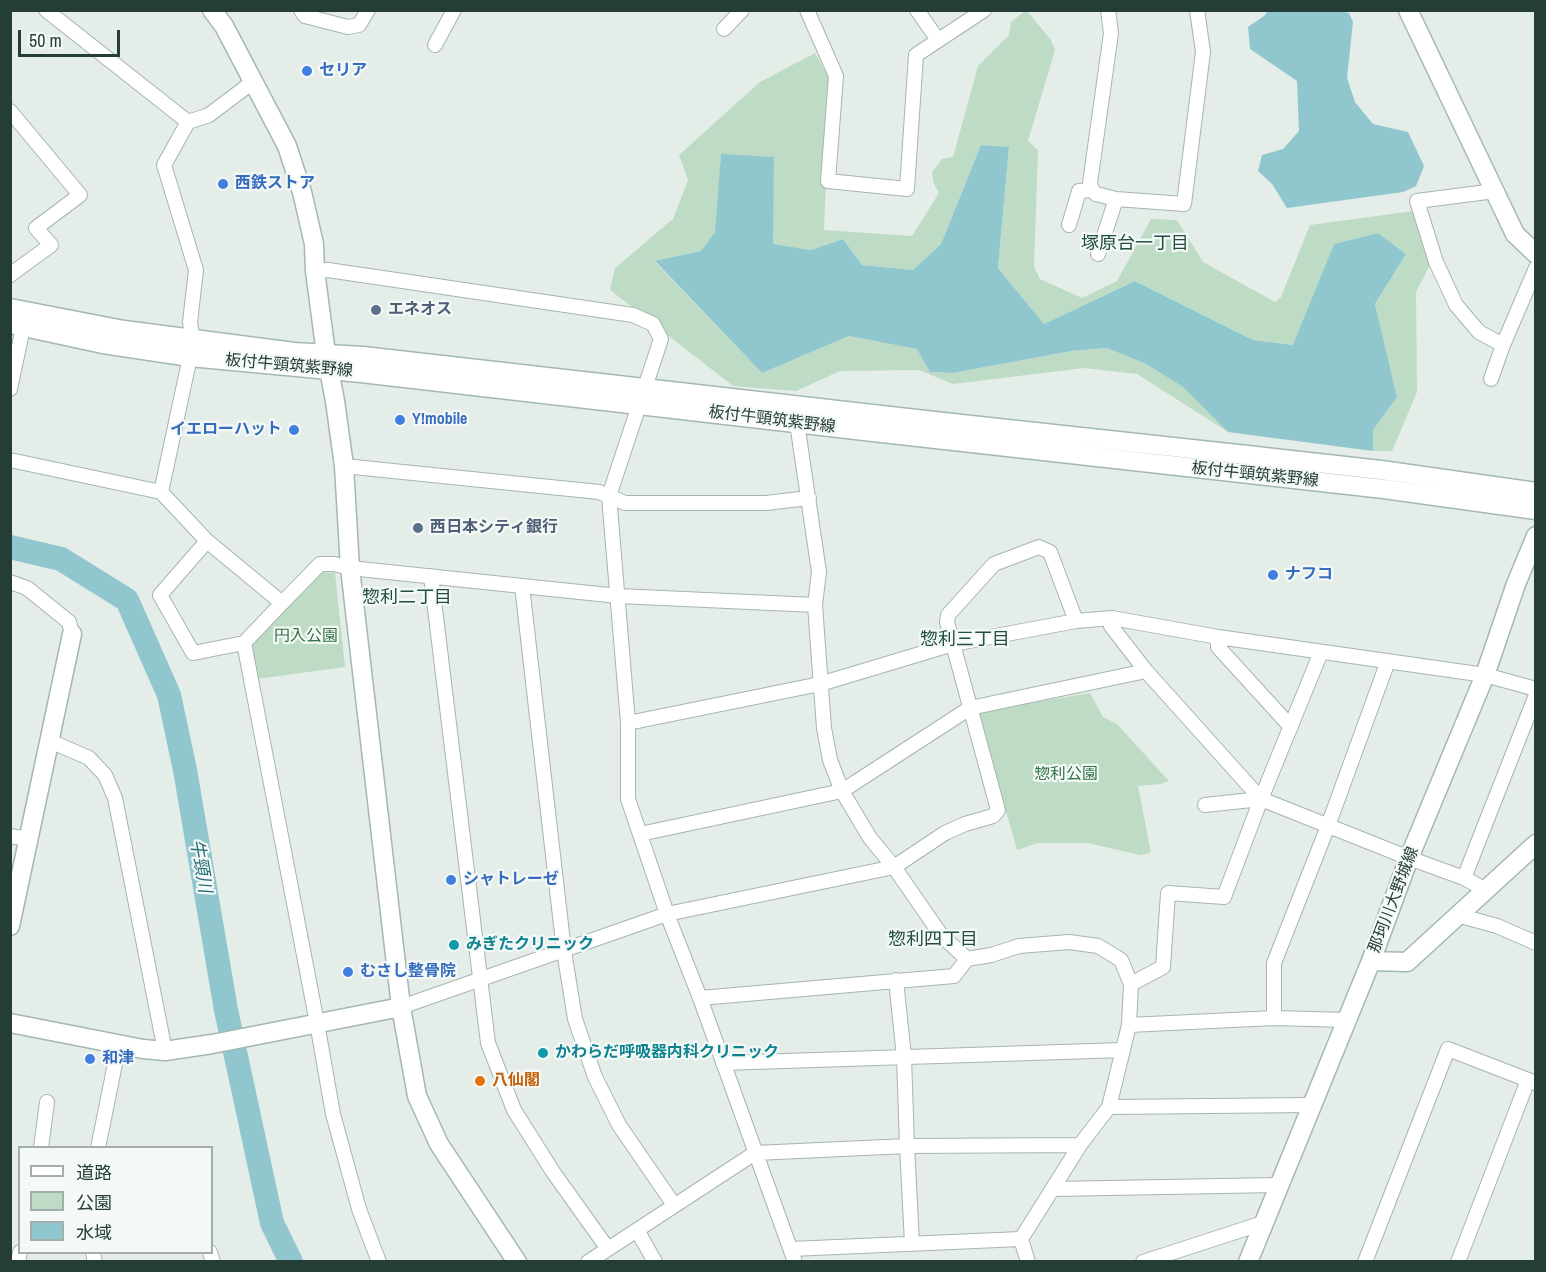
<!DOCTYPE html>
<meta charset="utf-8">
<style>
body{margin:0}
#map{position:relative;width:1546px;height:1272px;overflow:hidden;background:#e4ede8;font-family:"Archivo Narrow","Noto Sans JP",sans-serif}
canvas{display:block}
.frame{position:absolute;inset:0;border:12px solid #243d36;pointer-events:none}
.legend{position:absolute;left:18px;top:1146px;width:195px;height:108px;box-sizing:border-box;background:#f4f9f7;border:2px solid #a1aeaa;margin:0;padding:8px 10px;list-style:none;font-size:18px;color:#243d36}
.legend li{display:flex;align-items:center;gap:12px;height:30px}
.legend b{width:30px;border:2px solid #a1aeaa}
.scale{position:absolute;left:18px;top:30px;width:102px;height:27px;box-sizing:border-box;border:3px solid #243d36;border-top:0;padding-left:8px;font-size:18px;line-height:21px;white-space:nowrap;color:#243d36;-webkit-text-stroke:4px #f4f9f7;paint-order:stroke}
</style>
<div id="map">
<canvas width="1546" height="1272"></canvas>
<div class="frame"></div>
<ul class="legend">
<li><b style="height:8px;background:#fff"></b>道路</li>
<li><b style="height:16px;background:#bedcc5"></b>公園</li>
<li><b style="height:16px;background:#90c7ce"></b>水域</li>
</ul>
<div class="scale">50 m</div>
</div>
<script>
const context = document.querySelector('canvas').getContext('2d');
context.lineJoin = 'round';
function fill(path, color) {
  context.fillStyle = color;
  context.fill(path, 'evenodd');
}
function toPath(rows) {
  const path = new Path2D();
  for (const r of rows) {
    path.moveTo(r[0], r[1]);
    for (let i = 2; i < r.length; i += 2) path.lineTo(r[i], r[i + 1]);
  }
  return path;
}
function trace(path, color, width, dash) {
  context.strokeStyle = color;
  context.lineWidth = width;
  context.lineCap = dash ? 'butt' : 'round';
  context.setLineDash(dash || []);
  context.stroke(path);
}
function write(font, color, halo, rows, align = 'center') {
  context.font = font + ' "Archivo Narrow","Noto Sans JP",sans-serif';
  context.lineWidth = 4.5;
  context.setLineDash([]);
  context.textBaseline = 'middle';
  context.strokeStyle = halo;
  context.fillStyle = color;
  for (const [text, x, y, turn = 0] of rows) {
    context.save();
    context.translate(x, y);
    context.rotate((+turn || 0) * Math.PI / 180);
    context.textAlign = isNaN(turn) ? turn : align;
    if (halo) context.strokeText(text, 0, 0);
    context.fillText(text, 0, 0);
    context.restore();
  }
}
fill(toPath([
 [1026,10,1051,40,1055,50,1028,141,1038,150,1034,267,1040,279,1082,298,1117,281,1151,219,1177,220,1203,262,1275,302,1281,297,1310,225,1414,211,1430,265,1416,292,1417,392,1392,451,1373,451,1373,430,1397,397,1375,304,1406,254,1378,233,1334,244,1294,345,1253,340,1135,281,1044,324,998,268,1009,147,981,145,941,244,913,270,862,265,843,239,811,250,772,244,774,157,721,155,716,232,701,251,655,262,762,373,849,336,918,349,930,372,953,373,1071,351,1107,348,1146,364,1183,387,1228,432,1137,374,1084,368,953,384,919,370,840,371,796,391,733,386,610,290,615,268,673,219,688,180,679,155,760,82,815,53,830,80,824,230,912,236,939,193,934,184,932,172,942,159,953,157,978,66,1009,35,1011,22],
 [320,572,335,573,345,667,257,679,251,645],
 [1090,693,1103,717,1117,724,1169,781,1161,784,1138,786,1151,853,1140,855,1088,843,1038,843,1017,850,979,716,983,711]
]), '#bedcc5');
fill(toPath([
 [1334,10,1349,13,1353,22,1347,78,1355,102,1373,124,1408,132,1424,166,1416,186,1403,192,1287,208,1272,184,1258,171,1262,155,1283,149,1299,131,1297,81,1250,49,1248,27,1264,16,1268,11],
 [981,145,1009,147,998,268,1044,324,1135,281,1253,340,1293,345,1334,244,1378,233,1406,254,1375,304,1397,397,1373,430,1373,451,1228,432,1183,387,1146,364,1107,348,1071,351,953,373,930,372,917,349,849,336,762,373,655,261,701,251,715,232,721,154,774,157,773,244,811,250,843,239,862,265,913,270,941,244]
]), '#90c7ce');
trace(toPath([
 [10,547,61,559,127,600,169,695,185,770,226,1010,272,1223,291,1262]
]), '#90c7ce', 24);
const street = toPath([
 [46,10,188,122],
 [301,10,305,16,348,27,359,25,368,10],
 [807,10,836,76,828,181,907,189,916,55,984,10],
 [917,10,938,40],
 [1108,10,1111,33,1090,183,1092,190,1096,194,1116,199,1184,204,1203,52,1197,10],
 [724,29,742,10],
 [435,45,454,10],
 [10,111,80,195,36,228,51,245,10,275],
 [1495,191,1417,201,1436,262,1456,305,1479,332,1503,345,1536,268],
 [1069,225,1079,191,1092,190],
 [1098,254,1116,199],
 [315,271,328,270,633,315,653,324,661,339,609,496,628,723],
 [1491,379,1503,345],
 [10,389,25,318],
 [797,423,819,572,815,605,824,728,830,760,842,791,870,838,894,867,941,935,967,959,991,955,1019,946,1069,942,1098,946,1121,960,1131,984,1129,1025,1109,1107,1080,1145,1021,1239],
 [10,460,161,492,190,357,192,338,190,322,196,270,164,165,188,122,209,115,254,81],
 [344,466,599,492,625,503,766,503,809,498],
 [161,492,207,541,282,603,320,564,334,564,350,568,618,596,815,605],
 [207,541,160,595,193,653,244,643,282,603],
 [431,576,488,1043,514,1110,553,1172,608,1249,588,1262],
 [10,582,27,588,69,622,72,634],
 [522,586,564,951,575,1019,595,1077,619,1125,674,1205],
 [1112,618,1111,626,1146,671,1261,799,1409,858,1464,878,1486,890],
 [1218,637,1218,647,1291,727],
 [244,643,317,1023,333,1114,359,1209,379,1262],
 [50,741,89,758,105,775,115,798,165,1051],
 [1205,805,1261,799],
 [640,834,842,791,970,708,1146,671],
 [10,836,28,839],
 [1464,878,1536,695],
 [1457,915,1497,926,1536,943],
 [896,980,904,1057,907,1146,912,1243],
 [1131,984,1163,967,1168,893,1224,897,1261,799,1321,652],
 [700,998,954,976,967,959],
 [401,1007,667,914,894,867,945,833,965,824,993,816,998,810,947,622,948,615,994,564,1039,547,1050,552,1076,621],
 [1274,1018,1274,963,1328,826,1388,661],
 [1129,1025,1274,1018,1347,1020],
 [723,1063,1123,1050],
 [1109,1107,1311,1105],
 [41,1148,47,1102],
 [98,1148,119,1044],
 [1052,1189,1278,1185],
 [637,1230,655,1262],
 [608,1249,755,1153,907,1146,1080,1145],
 [791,1249,1021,1239,1028,1262],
 [93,1252,95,1262],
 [210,1252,213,1262],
 [18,1262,20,1252],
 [795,1262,700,998,667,914,628,799,628,723,820,684,953,644,1076,621,1112,618,1218,637,1485,675,1536,689],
 [1143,1262,1263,1223],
 [1365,1262,1448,1049,1536,1083],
 [1458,1262,1528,1080]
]);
const secondary = toPath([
 [212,10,224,26,287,146,302,192,314,244,315,271,326,354,335,401,344,466,350,568,401,1007,417,1096,439,1144,517,1262],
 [1408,10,1515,234,1536,254],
 [10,308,124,330,294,352,363,356,934,421,1238,454,1381,470,1536,492],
 [10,324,103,344,190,357,361,373,873,432,1384,489,1536,510],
 [10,926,72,634],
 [1371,961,1407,962,1536,844],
 [10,1023,143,1049,165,1051,212,1044,401,1007],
 [1248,1262,1371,961,1409,858,1485,675,1516,584,1536,536]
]);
trace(street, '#a7b5af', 16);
trace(secondary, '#a3b8b0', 21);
trace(street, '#fff', 14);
trace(secondary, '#fff', 18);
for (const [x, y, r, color] of [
 [307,71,6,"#3f7fe0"],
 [223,184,6,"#3f7fe0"],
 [376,310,6,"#5c6f8a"],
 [400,420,6,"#3f7fe0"],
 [294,430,6,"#3f7fe0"],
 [418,528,6,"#5c6f8a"],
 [1273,575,6,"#3f7fe0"],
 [451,880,6,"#3f7fe0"],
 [454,945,6,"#0f9aa8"],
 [348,972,6,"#3f7fe0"],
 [543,1053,6,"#0f9aa8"],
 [90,1059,6,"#3f7fe0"],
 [480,1081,6,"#e8710a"]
]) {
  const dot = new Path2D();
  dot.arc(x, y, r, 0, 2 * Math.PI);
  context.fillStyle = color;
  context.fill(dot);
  trace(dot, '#f4f9f7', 2);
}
write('bold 16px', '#366cbe', '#f4f9f7', [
 ["セリア",319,71],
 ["西鉄ストア",235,184],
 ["Y!mobile",412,420],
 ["イエローハット",282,430,"right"],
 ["ナフコ",1285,575],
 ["シャトレーゼ",463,880],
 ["むさし整骨院",360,972],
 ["和津",102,1059]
], 'left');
write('bold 16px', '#4e5e75', '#f4f9f7', [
 ["エネオス",388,310],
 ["西日本シティ銀行",430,528]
], 'left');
write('16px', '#243d36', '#f4f9f7', [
 ["板付牛頸筑紫野線",289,366,5],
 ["板付牛頸筑紫野線",772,420,7],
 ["板付牛頸筑紫野線",1255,475,6],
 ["那珂川大野城線",1394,900,-69]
]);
write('16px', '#317247', '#f4f9f7', [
 ["円入公園",306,637],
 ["惣利公園",1066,775]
]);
write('bold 16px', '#0d838f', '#f4f9f7', [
 ["みぎたクリニック",466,945],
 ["かわらだ呼吸器内科クリニック",555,1053]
], 'left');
write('bold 16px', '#c56008', '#f4f9f7', [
 ["八仙閣",492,1081]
], 'left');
write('18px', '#214e42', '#f4f9f7', [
 ["塚原台一丁目",1135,244],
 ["惣利二丁目",407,598],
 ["惣利三丁目",965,640],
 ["惣利四丁目",933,940]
]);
write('italic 18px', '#226c76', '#f4f9f7', [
 ["牛頸川",200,866,80]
]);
</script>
